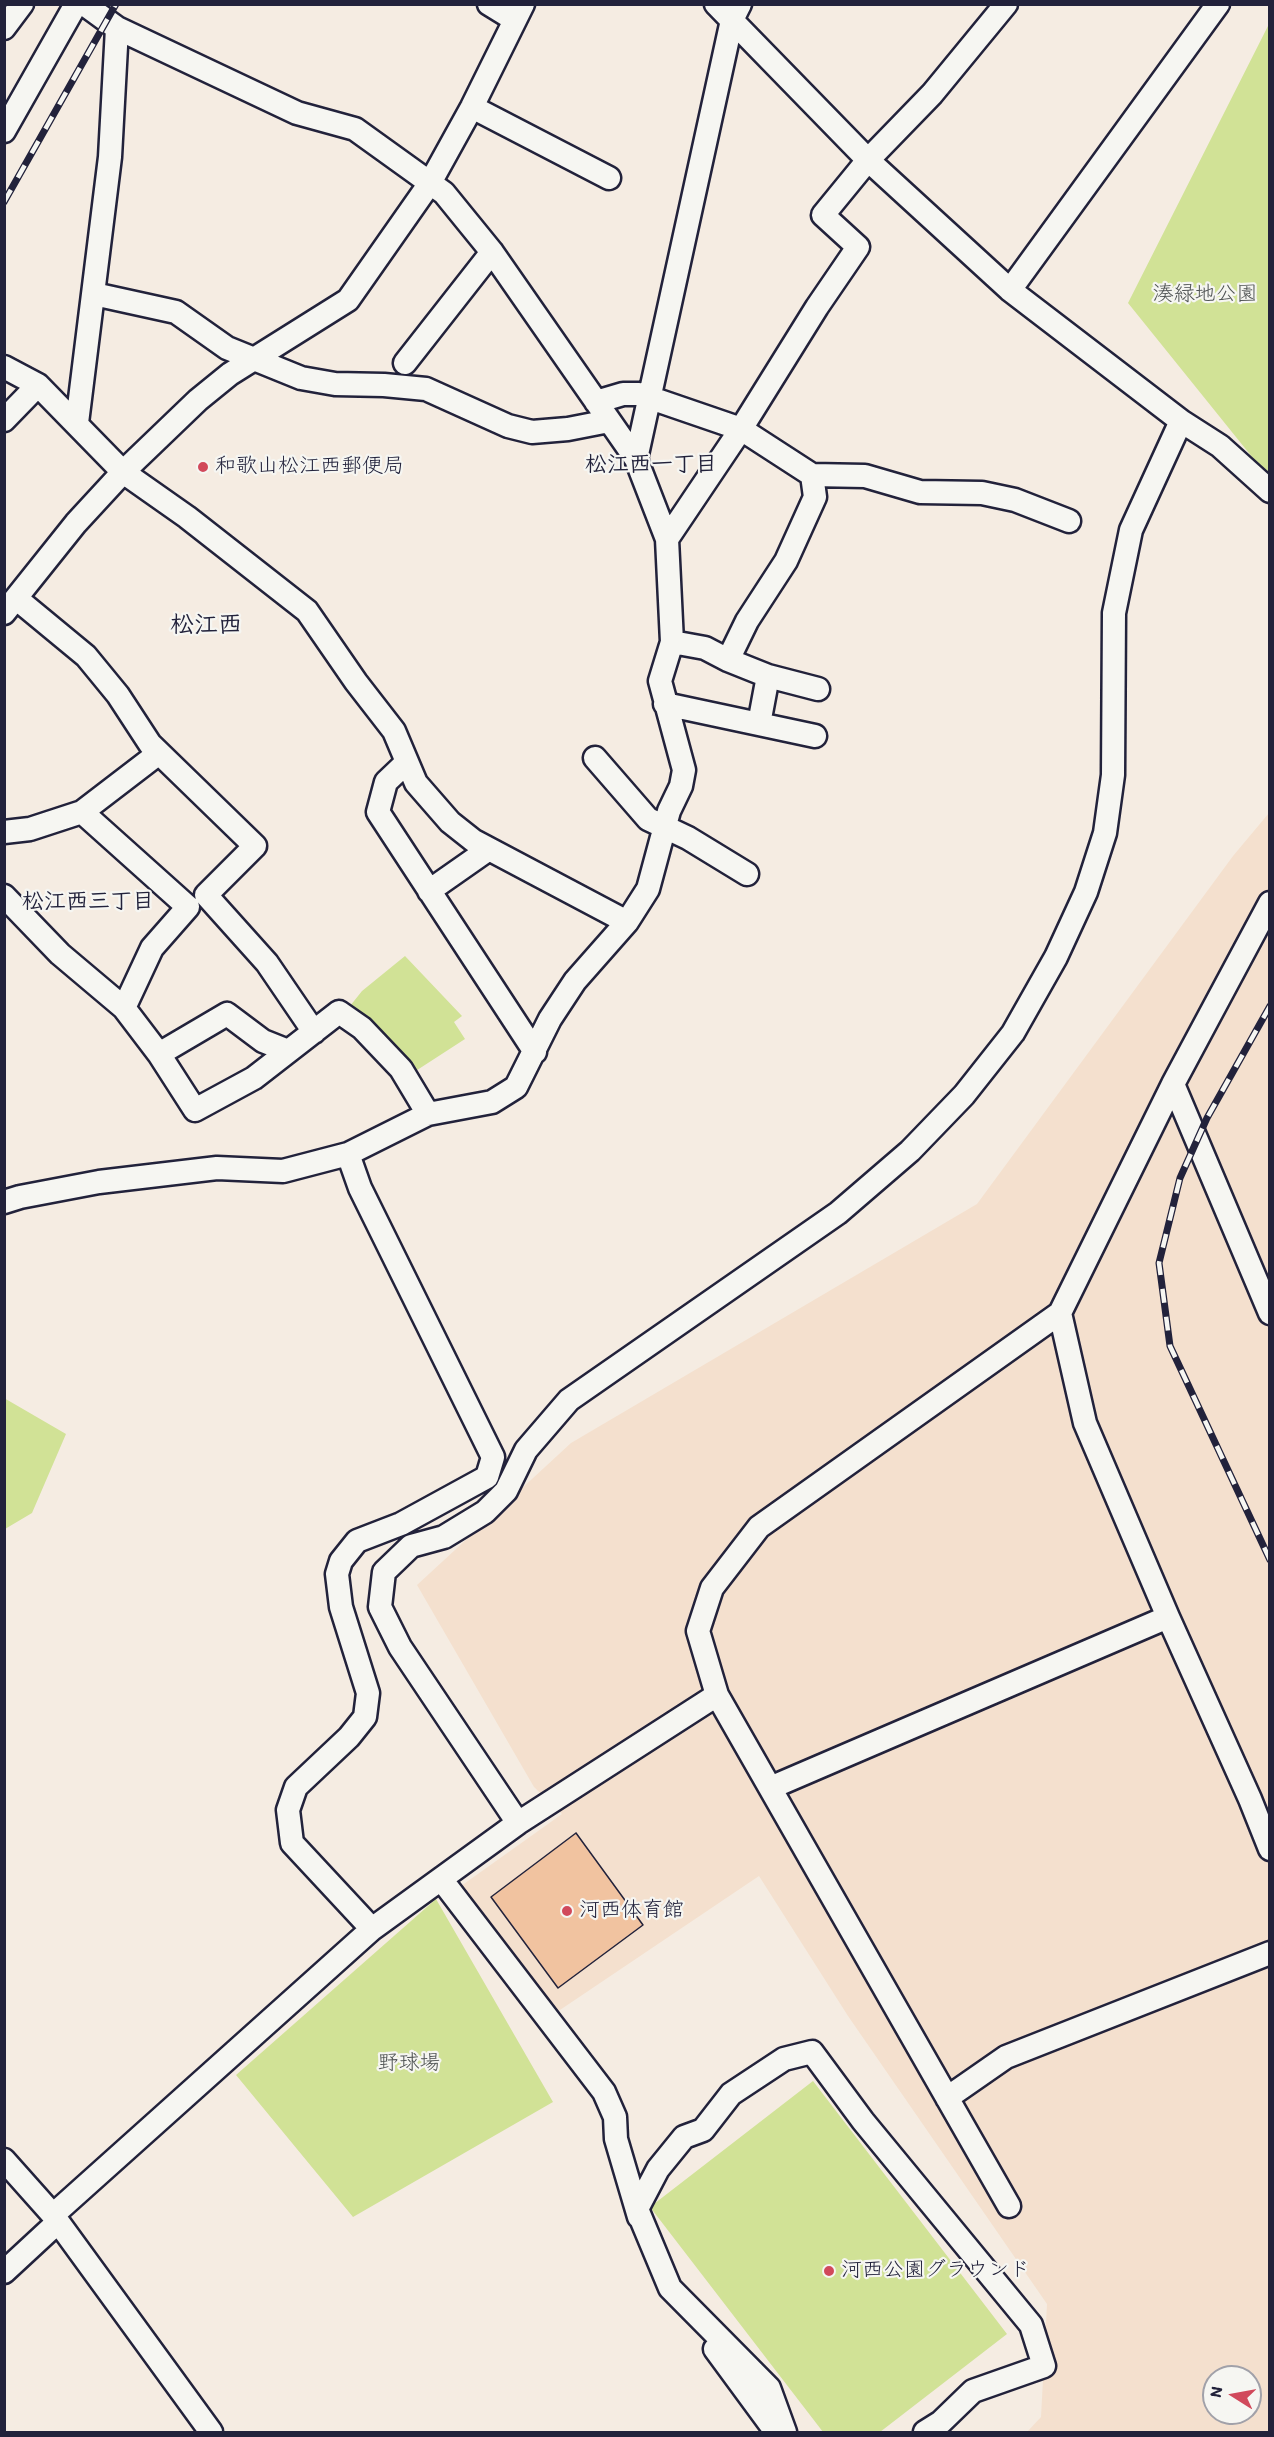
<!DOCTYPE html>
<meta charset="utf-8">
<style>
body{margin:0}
#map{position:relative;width:1274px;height:2437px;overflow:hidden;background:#f5ece2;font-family:Itim,sans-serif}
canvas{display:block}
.frame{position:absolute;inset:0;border:6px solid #22223b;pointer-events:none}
.north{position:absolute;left:1202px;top:2365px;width:60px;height:60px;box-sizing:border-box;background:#f6f6f2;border:2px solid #a1a1a9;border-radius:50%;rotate:281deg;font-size:16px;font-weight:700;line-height:24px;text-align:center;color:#22223b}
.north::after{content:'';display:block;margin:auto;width:21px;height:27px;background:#d1495b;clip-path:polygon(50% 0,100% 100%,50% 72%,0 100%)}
</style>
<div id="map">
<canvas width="1274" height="2437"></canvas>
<div class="frame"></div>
<div class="north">N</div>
</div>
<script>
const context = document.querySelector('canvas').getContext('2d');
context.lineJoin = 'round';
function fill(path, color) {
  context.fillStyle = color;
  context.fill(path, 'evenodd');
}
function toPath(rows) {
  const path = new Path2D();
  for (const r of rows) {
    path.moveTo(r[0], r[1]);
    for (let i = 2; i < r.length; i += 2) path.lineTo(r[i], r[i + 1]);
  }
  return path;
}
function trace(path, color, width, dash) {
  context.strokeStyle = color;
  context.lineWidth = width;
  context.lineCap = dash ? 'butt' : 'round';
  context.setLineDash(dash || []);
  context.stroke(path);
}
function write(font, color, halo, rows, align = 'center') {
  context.font = font + ' Itim,"Klee One",sans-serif';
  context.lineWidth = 4.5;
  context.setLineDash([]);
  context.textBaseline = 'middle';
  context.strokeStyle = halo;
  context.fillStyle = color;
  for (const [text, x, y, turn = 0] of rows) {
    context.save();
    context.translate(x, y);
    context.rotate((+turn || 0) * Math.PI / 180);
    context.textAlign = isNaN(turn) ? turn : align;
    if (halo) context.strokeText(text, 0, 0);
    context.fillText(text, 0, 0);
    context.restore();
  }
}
fill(toPath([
 [1269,813,1269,2432,1027,2432,1041,2417,1047,2304,848,2016,759,1876,554,2014,461,1886,562,1814,534,1787,417,1585,571,1443,977,1204,1233,856],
 [1214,2377,1250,2377,1250,2413,1214,2413]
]), '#f4e0ce');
fill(toPath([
 [1269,24,1269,478,1128,303],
 [405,956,462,1016,454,1022,465,1039,411,1074,350,1006,362,991],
 [4,1398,66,1434,32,1513,5,1529],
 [436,1899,553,2102,353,2217,236,2075],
 [813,2081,1007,2334,880,2432,823,2432,650,2207]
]), '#d1e296');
const building = toPath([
 [576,1833,643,1925,558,1988,491,1897,576,1833]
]);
fill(building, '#f1c3a0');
trace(building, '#22223b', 1.5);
const minor = toPath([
 [489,4,515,20],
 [716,4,868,160,1010,290,1181,421,1220,446,1270,491],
 [4,28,22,4],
 [472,107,609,178],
 [4,131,76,4],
 [1010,290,1218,4],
 [94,294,176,312,227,348,301,378,335,384,384,385,426,389,508,426,532,432,568,429,609,421],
 [405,363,492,252],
 [4,367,38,385,123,472,187,517,307,611,356,682,394,731,416,783,450,822,474,841,627,922],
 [596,402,623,394,639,394,741,429,812,475,865,476,920,492,982,493,1015,500,1069,521],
 [4,420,38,385],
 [77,423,110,157,117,28],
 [636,459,732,20,740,4],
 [667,539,741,429,817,307,858,247,823,215,868,160,932,94,1006,4],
 [17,599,86,656,118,695,150,744,255,846,206,895,267,963,314,1032],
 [4,613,76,523,123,472,198,400,230,374,348,300,430,183,472,107,523,4],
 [672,642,705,648,728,660,768,676,818,689],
 [728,660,747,621,786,561,815,497,812,475],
 [665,704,815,736],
 [759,724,768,676],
 [595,758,648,819,688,838,747,874],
 [407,762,386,782,378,812,535,1052],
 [82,812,188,907,152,948,124,1008],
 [4,832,30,829,82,812,159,753],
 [429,891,489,849],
 [4,896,60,954,124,1008,159,1054,195,1110,254,1078,339,1012,362,1028,401,1069,428,1114],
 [159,1054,227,1014,263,1041,288,1051],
 [1173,1084,1270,1313],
 [348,1154,360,1188,493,1457,487,1477,401,1524,357,1541,341,1561,337,1574,341,1607,368,1693,365,1717,349,1737,296,1787,288,1810,292,1843,372,1929],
 [4,1202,20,1197,99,1182,217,1168,283,1171,348,1154,428,1114,492,1102,516,1087,550,1019,575,981,627,922,648,889,669,811,681,786,684,770,660,681,672,642,667,539,636,459,492,252,444,193,355,129,297,113,117,28,84,4],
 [1060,1313,1085,1423,1168,1617,1250,1799,1270,1849],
 [770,1788,1168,1617],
 [518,1823,400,1647,380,1607,384,1572,411,1546,444,1537,485,1512,506,1491,526,1450,569,1400,838,1213,910,1151,964,1095,1013,1033,1056,957,1086,892,1105,833,1113,775,1114,613,1131,530,1181,421],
 [441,1879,604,2092,615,2117,616,2139,639,2217],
 [947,2098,1006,2057,1270,1953],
 [4,2160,53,2215,211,2432],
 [1009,2206,717,1695,698,1631,712,1588,759,1527,1060,1313,1173,1084,1270,903],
 [53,2215,372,1929,518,1823,717,1695],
 [4,2272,58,2222],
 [715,2349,776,2432],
 [785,2432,769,2388,670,2288,637,2209,658,2169,684,2137,703,2130,731,2094,784,2059,812,2052,863,2121,1031,2325,1044,2366,973,2391,941,2422,925,2432]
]);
trace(minor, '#22223b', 27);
trace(minor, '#f6f6f2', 22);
const rail = toPath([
 [4,202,116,4],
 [1270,1006,1207,1118,1180,1178,1159,1263,1170,1346,1270,1560]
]);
trace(rail, '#22223b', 7);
trace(rail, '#f6f6f2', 4.5, [14]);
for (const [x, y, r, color] of [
 [203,467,6,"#d1495b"],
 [567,1911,6,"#d1495b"],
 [829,2271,6,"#d1495b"]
]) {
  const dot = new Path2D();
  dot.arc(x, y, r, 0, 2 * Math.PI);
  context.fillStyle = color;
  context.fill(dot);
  trace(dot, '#f6f6f2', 2);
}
write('21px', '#4e5252', '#f6f6f2', [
 ["湊緑地公園",1205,295],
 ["野球場",409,2064]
]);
write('21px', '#22223b', '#f6f6f2', [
 ["和歌山松江西郵便局",215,467],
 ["河西体育館",579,1911],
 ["河西公園グラウンド",841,2271]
], 'left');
write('bold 22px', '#22223b', '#f6f6f2', [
 ["松江西一丁目",651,465],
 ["松江西三丁目",88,902]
]);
write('bold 24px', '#22223b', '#f6f6f2', [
 ["松江西",206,626]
]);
</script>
